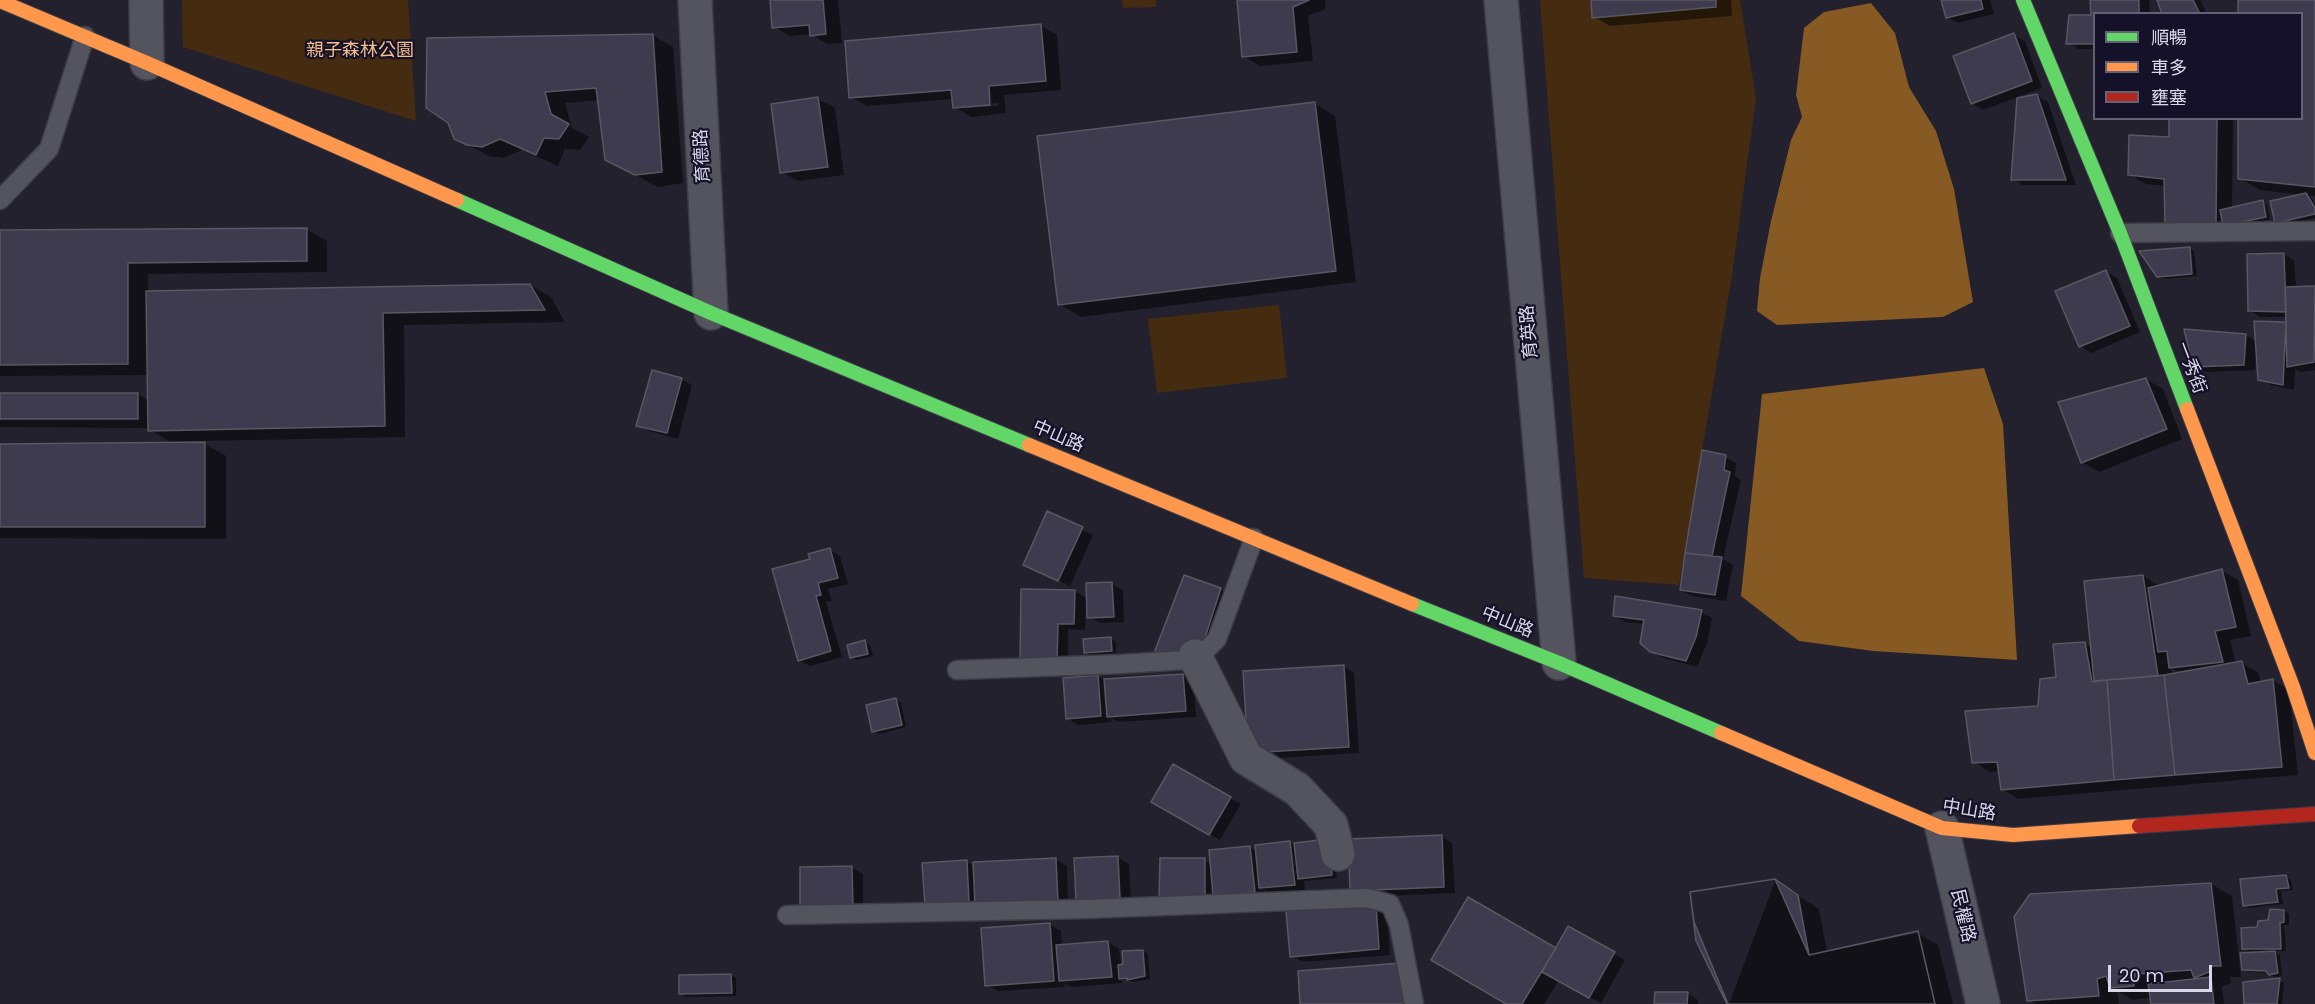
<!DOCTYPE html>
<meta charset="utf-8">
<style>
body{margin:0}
#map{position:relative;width:2315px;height:1004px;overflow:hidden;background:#22212d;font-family:Poppins,"Noto Sans TC",sans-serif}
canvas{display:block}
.legend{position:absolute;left:2093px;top:12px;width:210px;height:108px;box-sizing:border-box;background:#151129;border:2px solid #636176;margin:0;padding:8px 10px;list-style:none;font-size:18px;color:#d9d8e9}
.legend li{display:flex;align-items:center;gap:12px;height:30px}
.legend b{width:30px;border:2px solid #636176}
.scale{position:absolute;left:2108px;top:965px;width:104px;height:27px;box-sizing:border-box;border:3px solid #d9d8e9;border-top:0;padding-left:8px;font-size:18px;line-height:21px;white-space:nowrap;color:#d9d8e9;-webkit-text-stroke:4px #151129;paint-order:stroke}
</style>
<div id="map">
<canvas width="2315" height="1004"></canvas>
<ul class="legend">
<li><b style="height:8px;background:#63d668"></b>順暢</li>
<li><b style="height:8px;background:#ff974d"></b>車多</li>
<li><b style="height:8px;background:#b3261e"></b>壅塞</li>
</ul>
<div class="scale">20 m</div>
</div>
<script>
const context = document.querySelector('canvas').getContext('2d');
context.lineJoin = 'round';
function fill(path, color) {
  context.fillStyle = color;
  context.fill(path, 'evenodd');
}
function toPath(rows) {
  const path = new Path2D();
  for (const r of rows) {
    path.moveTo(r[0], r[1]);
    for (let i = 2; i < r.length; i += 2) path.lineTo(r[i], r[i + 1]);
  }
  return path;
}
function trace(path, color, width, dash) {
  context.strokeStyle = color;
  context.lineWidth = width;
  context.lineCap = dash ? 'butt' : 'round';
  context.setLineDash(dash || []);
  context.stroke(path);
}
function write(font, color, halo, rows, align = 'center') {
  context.font = font + ' Poppins,"Noto Sans TC",sans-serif';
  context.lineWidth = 4.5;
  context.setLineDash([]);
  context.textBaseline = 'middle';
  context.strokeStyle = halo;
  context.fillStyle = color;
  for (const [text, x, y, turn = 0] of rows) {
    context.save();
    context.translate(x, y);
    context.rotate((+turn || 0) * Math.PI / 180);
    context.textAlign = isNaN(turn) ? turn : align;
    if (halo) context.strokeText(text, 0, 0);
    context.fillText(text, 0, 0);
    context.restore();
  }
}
fill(toPath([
 [182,0,408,0,416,121,183,47],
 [1122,0,1156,0,1156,7,1123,8],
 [1540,0,1740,0,1756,98,1732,275,1679,585,1584,578],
 [1279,305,1287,378,1157,393,1148,319]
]), '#452c10');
fill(toPath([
 [1871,3,1895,33,1909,87,1936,131,1954,189,1973,302,1943,317,1777,325,1757,311,1760,278,1771,221,1791,140,1802,117,1796,95,1804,28,1824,12],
 [1984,368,2003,424,2017,660,1873,651,1799,641,1741,596,1762,394]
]), '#885a23');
fill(toPath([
 [771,0,838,0,842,43,827,44,811,34,790,36,774,27],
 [1238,0,1325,0,1326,9,1308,16,1313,61,1260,66,1243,56],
 [1592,0,1731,0,1732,16,1610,26,1594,17],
 [1943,0,1990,0,1994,14,1958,23,1947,17],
 [2092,0,2149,0,2150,14,2094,14,2094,49,2079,49,2068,43,2092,17],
 [2161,0,2200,0,2207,14,2164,14],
 [2240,0,2315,0,2315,196,2310,196,2315,204,2315,218,2282,225,2277,222,2302,195,2260,190,2239,178,2302,118,2302,14],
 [1040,25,1057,35,1061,90,1004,95,1006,113,971,117,955,107,954,99,867,106,851,97],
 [998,103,998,106,968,108,968,105],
 [652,35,673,47,683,183,658,187,606,159,599,100,565,103,572,128,589,137,580,150,565,149,558,166,522,150,504,158,489,156,455,138],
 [2014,35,2025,41,2042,88,1983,110,1972,103],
 [2037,96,2048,102,2076,185,2023,185,2012,179],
 [818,99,835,108,844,175,798,181,782,172],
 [1314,103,1335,116,1356,282,1081,317,1060,304],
 [2171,118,2233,118,2232,209,2262,202,2267,205,2270,219,2232,228,2232,236,2166,186,2146,184,2129,174,2171,138],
 [306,229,327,241,327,272,148,274,148,292,530,285,551,297,565,322,404,325,405,437,201,441,226,456,226,539,0,538,0,446,174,444,150,430,150,428,0,427,0,394,138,394,149,401,149,375,0,376,0,232],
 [2189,248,2194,251,2197,276,2164,279,2158,276],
 [2283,254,2294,260,2296,288,2315,288,2315,370,2300,372,2295,369,2294,390,2271,385,2260,379,2258,352,2256,352,2255,370,2206,372,2194,366,2245,335,2257,342,2256,322,2288,323,2288,317,2260,317,2249,310],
 [2106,272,2117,278,2140,332,2091,353,2080,346],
 [681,379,692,385,678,439,649,431,638,425],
 [2146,379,2163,389,2182,439,2099,472,2082,462],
 [1725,457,1736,463,1735,476,1741,480,1723,559,1733,565,1726,601,1692,596,1681,590],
 [1048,513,1093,535,1070,586,1025,565],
 [829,550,840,556,848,584,828,589,832,601,826,602,842,657,810,666,799,660,812,560],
 [2222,571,2238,580,2251,636,2230,640,2236,664,2241,663,2258,672,2261,683,2273,680,2289,690,2298,775,2018,799,2002,789,2000,771,1990,772,1974,762,2039,708,2057,678,2085,644,2092,648,2143,576,2160,586],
 [2171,668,2181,673,2172,675],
 [1112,584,1123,590,1124,622,1100,623,1089,617],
 [1220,589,1231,596,1213,653,1191,662],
 [1075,591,1088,599,1086,599,1085,630,1068,629,1068,666,1032,666],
 [1701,612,1712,618,1707,643,1697,667,1663,658,1651,651,1644,624,1625,622,1614,615],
 [1110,639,1116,642,1116,653,1090,655,1085,653],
 [864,642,870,645,873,656,857,660,852,657],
 [1343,666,1354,673,1359,753,1261,759],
 [1183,675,1194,682,1196,717,1119,722,1111,718,1112,722,1078,725,1067,718,1098,677,1105,680],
 [896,700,901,703,906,727,879,734,874,731],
 [1173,766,1241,804,1220,840,1153,801],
 [1441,836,1452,843,1455,893,1362,897],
 [1290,843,1296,846,1333,844,1337,878,1304,881,1305,891,1272,894,1264,890,1265,898,1172,903,1204,860,1211,864,1250,847,1257,852],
 [1118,857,1129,864,1131,903,1089,905,1077,899],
 [1055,859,1067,866,1068,907,926,905,966,861,974,866],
 [852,867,863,874,863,915,801,868],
 [2285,877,2291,880,2293,890,2281,891,2283,904,2249,908,2244,906],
 [1775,881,1819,909,1827,952,1917,933,1938,945,1953,1004,1729,1004],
 [2211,884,2232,896,2241,977,2230,977,2231,983,2222,987,2224,1004,2153,1004,2152,997,2133,1000,2117,991,2119,1004,2036,1004,2029,1000],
 [1376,906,1387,913,1390,955,1303,962,1292,956],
 [2271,911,2284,911,2289,914,2289,925,2284,925,2286,951,2271,951,2280,956,2282,976,2275,977,2269,973,2249,972,2244,969,2258,954,2257,951,2249,951,2244,948,2258,928,2269,921],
 [1050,925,1061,931,1062,946,1108,942,1119,949,1121,966,1142,951,1148,954,1150,979,1134,982,1122,979,1122,983,1072,987,1064,983,1065,987,998,991,987,985],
 [1569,928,1625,960,1601,1003,1559,980,1544,1004,1509,1004,1556,950],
 [731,975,736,978,736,996,686,997,681,994,680,976],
 [2279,980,2284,983,2282,1004,2245,1004],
 [1687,993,1698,1000,1698,1004,1656,1004]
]), '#0007');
const building = toPath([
 [770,0,823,0,826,34,810,36,809,25,772,28,770,0],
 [1237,0,1309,0,1293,7,1297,52,1242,57,1237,0],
 [1591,0,1716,0,1716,7,1592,18,1591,0],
 [1941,0,1981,0,1983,9,1946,18,1941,0],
 [2090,0,2139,0,2139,14,2094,14,2094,44,2066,44,2069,15,2091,15,2090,0],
 [2157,0,2193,0,2200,14,2162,14,2157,0],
 [2238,0,2315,0,2315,187,2238,179,2238,118,2302,118,2302,14,2238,14,2238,0],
 [1041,24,1046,81,989,86,990,105,953,108,951,90,849,98,845,41,1041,24],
 [2014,33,2032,81,1971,104,1953,56,2014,33],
 [653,34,662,172,635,175,605,160,596,88,545,92,551,114,569,124,559,139,544,138,536,155,500,139,482,147,467,145,454,139,448,123,426,108,427,38,653,34],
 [2037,94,2066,180,2011,180,2017,98,2037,94],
 [818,97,828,167,780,173,771,104,818,97],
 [1315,102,1336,271,1058,305,1037,136,1315,102],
 [2169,118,2217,118,2216,228,2165,225,2164,179,2128,175,2129,135,2169,137,2169,118],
 [2306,193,2315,208,2315,214,2275,223,2270,201,2306,193],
 [2263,200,2266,217,2223,226,2220,210,2263,200],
 [307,228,307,261,128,263,128,364,0,365,0,230,307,228],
 [2190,247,2192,274,2157,277,2139,251,2190,247],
 [2284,253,2286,312,2248,311,2247,254,2284,253],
 [2106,270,2130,326,2079,347,2055,291,2106,270],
 [530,284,545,310,383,313,385,426,148,431,146,291,530,284],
 [2315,286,2314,362,2287,367,2285,287,2315,286],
 [2254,321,2286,322,2283,385,2258,380,2254,321],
 [2184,329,2246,334,2244,365,2193,367,2184,329],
 [652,370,682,378,667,433,636,426,652,370],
 [2146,378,2167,429,2081,463,2058,402,2146,378],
 [0,393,138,393,138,419,0,419,0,393],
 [205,442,205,527,0,527,0,444,205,442],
 [1702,450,1726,455,1724,470,1730,472,1712,556,1685,553,1702,450],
 [1047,511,1083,527,1058,581,1023,565,1047,511],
 [830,548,838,578,818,583,821,595,816,596,831,651,798,661,772,569,810,559,808,554,830,548],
 [1685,553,1722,557,1715,595,1680,590,1685,553],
 [2222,569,2236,627,2215,631,2223,662,2169,668,2167,651,2158,652,2148,588,2222,569],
 [1184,575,1221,588,1202,647,1179,657,1154,653,1184,575],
 [2143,575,2158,676,2094,681,2084,581,2143,575],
 [1112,582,1114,617,1087,618,1086,583,1112,582],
 [1021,589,1075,590,1074,624,1058,624,1057,661,1020,660,1021,589],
 [1615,596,1702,610,1696,637,1686,661,1650,652,1640,643,1644,620,1613,616,1615,596],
 [1111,637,1112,651,1084,653,1083,639,1111,637],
 [865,640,868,654,850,658,847,645,865,640],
 [2085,642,2092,682,2107,680,2114,780,2001,790,1997,762,1972,763,1965,711,2038,706,2040,679,2056,677,2053,644,2085,642],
 [2242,661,2248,684,2273,679,2282,767,2175,775,2164,675,2242,661],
 [1344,665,1349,747,1248,753,1243,671,1344,665],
 [1183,674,1186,711,1107,717,1104,679,1183,674],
 [1098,675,1101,716,1066,719,1063,678,1098,675],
 [2164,675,2175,775,2114,780,2107,680,2164,675],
 [896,698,902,725,872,732,866,705,896,698],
 [1173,764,1231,797,1209,835,1151,802,1173,764],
 [1442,835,1444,887,1350,891,1348,839,1442,835],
 [1328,839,1332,875,1298,879,1294,843,1328,839],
 [1290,841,1295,885,1259,888,1255,845,1290,841],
 [1250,846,1255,892,1213,896,1209,850,1250,846],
 [1118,856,1120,898,1076,900,1074,858,1118,856],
 [1056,858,1058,902,975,906,973,862,1056,858],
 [1160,858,1205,858,1205,898,1159,898,1160,858],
 [967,860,969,903,925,906,922,863,967,860],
 [852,866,853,909,800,910,800,867,852,866],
 [2286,875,2289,888,2276,889,2278,902,2243,906,2240,879,2286,875],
 [1775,879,1798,895,1809,955,1918,931,1935,1004,1727,1004,1696,941,1690,892,1775,879],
 [1775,879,1809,955,1918,931,1935,1004,1728,1004,1694,922,1690,892,1775,879],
 [2211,883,2221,966,2210,966,2211,971,2194,978,2191,970,2135,974,2134,986,2110,988,2106,976,2097,979,2099,996,2027,1001,2014,917,2030,894,2211,883],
 [1468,897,1556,948,1522,1004,1506,1004,1431,960,1468,897],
 [1376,905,1379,949,1290,957,1286,911,1376,905],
 [2270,909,2284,910,2284,922,2280,923,2281,949,2242,949,2241,928,2257,927,2258,921,2268,920,2270,909],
 [1050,923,1054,981,985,986,981,928,1050,923],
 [1568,926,1615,952,1589,998,1542,972,1568,926],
 [1108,941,1112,977,1059,981,1056,945,1108,941],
 [1143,950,1145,976,1127,980,1127,978,1119,979,1118,965,1123,964,1122,951,1143,950],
 [2275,951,2278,973,2269,975,2266,971,2242,970,2240,953,2275,951],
 [1401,963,1405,1004,1300,1004,1298,971,1401,963],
 [731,974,732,993,679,994,679,975,731,974],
 [2211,977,2214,1004,2151,1004,2148,984,2211,977],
 [2280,978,2277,1004,2244,1004,2243,982,2280,978],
 [1655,992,1688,992,1687,1004,1654,1004,1655,992]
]);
fill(building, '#3e3b4f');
trace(building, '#585762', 1.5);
const lane = toPath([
 [0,200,49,149,85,36],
 [2120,233,2315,231],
 [957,670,1122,664,1185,660,1195,656,1204,652,1217,639,1254,538],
 [787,915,1087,909,1367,898,1390,904,1399,925,1414,1004]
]);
const street = toPath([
 [146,0,147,63],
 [695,0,711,313],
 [1501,0,1559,663],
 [1195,656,1246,758,1297,789,1331,825,1338,854],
 [1942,828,1983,1004]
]);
const fast = toPath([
 [2023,0,2120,233,2187,409],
 [457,200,711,313,1029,445],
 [1412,604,1559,663,1721,733]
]);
const slow = toPath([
 [0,1,147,63,457,200],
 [2187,409,2293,687,2315,753],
 [1029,445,1412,604],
 [1721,733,1942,828,2013,835,2139,826]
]);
const jam = toPath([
 [2139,826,2315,814]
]);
trace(lane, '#3d3c47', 21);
trace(street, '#3d3c47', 36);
trace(fast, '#3d3c47', 16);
trace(slow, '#3d3c47', 16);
trace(jam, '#3d3c47', 16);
trace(lane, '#54545e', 18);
trace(street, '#54545e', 33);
trace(fast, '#63d668', 14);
trace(slow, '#ff974d', 14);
trace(jam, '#b3261e', 14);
write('18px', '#f4bf88', '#151129', [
 ["親子森林公園",360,51]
]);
write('18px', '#d9d8e9', '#151129', [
 ["育德路",703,156,-93],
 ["育英路",1530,332,-95],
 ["一秀街",2190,368,69],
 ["中山路",1058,437,23],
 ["中山路",1507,623,22],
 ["中山路",1969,811,9],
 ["民權路",1962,916,77]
]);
</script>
